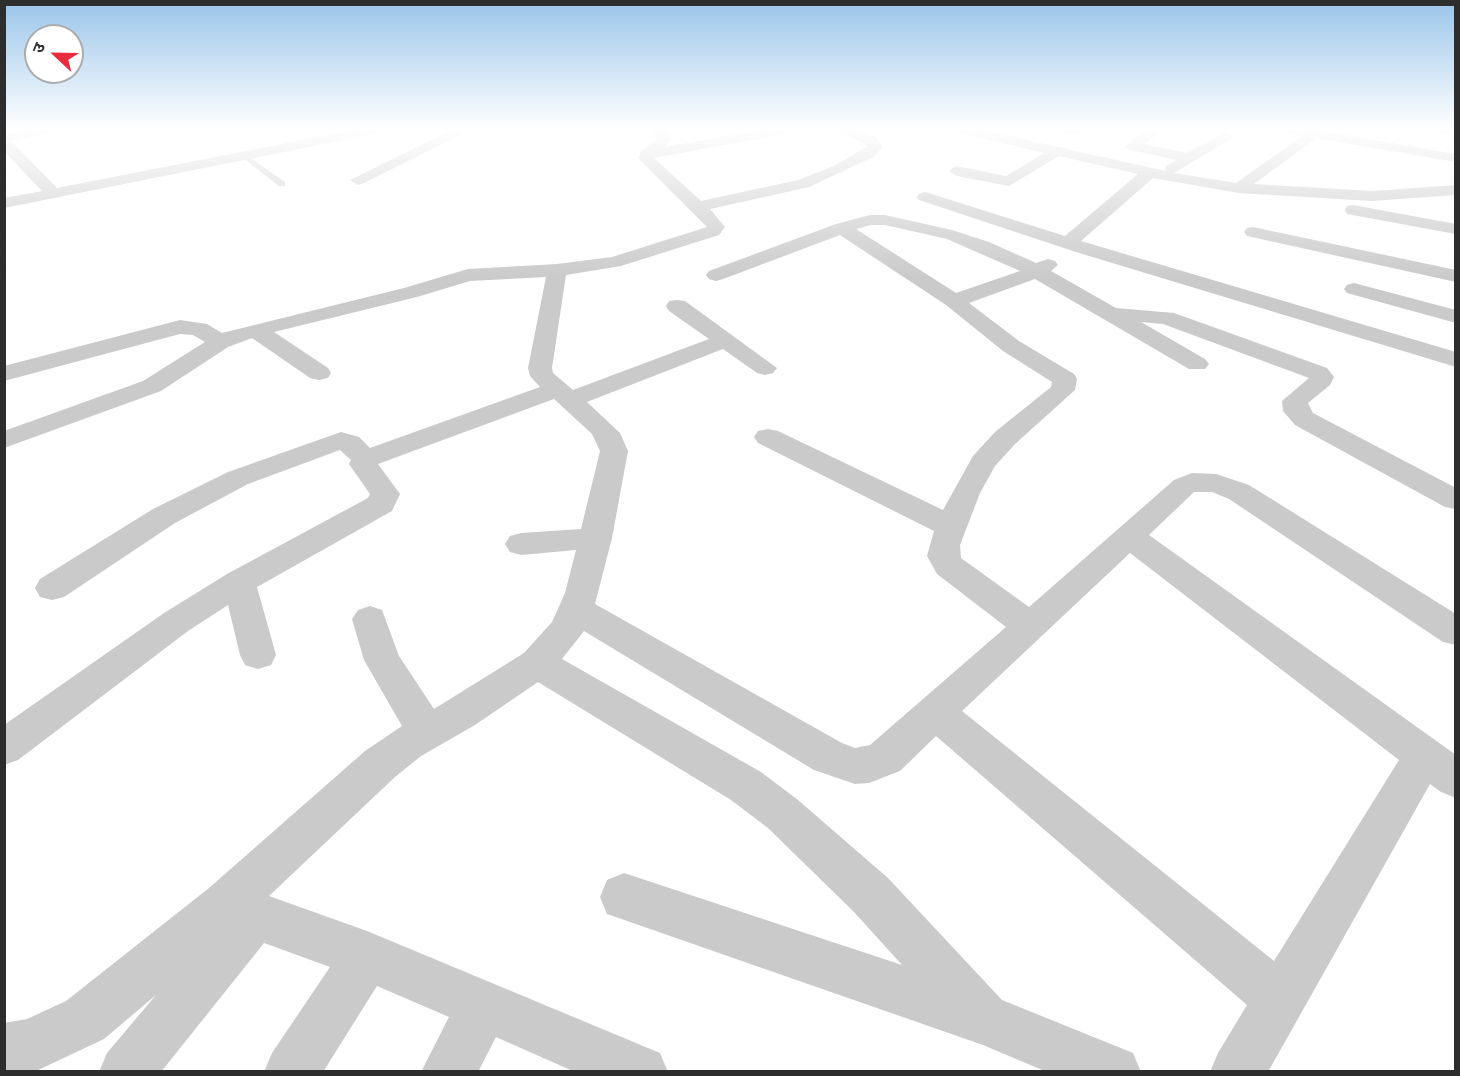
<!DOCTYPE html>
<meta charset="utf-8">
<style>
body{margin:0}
#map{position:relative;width:1460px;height:1076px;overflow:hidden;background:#fff;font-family:"Roboto Condensed","Noto Sans Devanagari",sans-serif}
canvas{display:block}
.frame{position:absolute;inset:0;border:6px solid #2d2d2d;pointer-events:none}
.north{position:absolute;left:24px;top:24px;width:60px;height:60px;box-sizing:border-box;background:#fff;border:2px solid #ababab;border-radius:50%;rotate:292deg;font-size:16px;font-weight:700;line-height:24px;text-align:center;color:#2d2d2d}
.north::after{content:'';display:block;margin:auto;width:21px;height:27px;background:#e82c3e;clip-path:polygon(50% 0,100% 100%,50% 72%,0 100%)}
</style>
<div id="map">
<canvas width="1460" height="1076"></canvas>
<div class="frame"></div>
<div class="north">उ</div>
</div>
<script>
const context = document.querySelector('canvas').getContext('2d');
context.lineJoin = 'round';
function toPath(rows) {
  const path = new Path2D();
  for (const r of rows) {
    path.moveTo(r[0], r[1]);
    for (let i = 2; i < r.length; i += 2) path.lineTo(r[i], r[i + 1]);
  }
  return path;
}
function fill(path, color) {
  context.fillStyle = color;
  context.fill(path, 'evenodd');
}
fill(toPath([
 [242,155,246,155,285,182,285,186,279,186,242,157,242,155]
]), '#cacaca');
fill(toPath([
 [33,128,58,128,56,131,11,141,57,188,363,128,391,128,384,132,4,208,4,198,42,191,4,151,4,135,33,128],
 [456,128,474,128,364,183,358,185,350,180,456,128],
 [646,128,663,128,670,132,672,139,664,147,772,128,802,128,795,132,654,158,701,201,798,180,834,166,868,146,834,128,853,128,877,138,883,147,873,157,809,187,710,209,725,227,719,235,621,266,566,275,552,368,553,373,573,390,709,339,669,311,666,306,669,301,677,300,685,301,777,368,773,373,765,375,757,373,723,349,587,402,620,433,628,451,612,538,595,604,842,743,855,748,870,745,1006,627,937,574,927,556,934,531,758,443,754,437,758,431,768,429,778,431,943,510,973,456,995,432,1051,387,1052,382,1003,351,946,305,840,235,723,279,716,281,709,279,706,275,709,271,836,224,870,215,885,215,952,230,989,242,1036,263,1048,259,1055,261,1058,265,1051,271,1116,308,1174,313,1327,368,1334,377,1330,385,1308,403,1313,413,1456,488,1456,509,1445,507,1295,425,1283,411,1282,401,1309,378,1163,324,1141,322,1205,359,1209,364,1205,369,1189,369,1035,279,969,303,1019,341,1074,374,1077,379,1075,390,1015,444,995,466,980,493,960,545,961,558,1029,607,1174,480,1192,473,1216,474,1249,485,1456,614,1456,645,1443,642,1229,499,1212,492,1194,492,1149,535,1456,755,1456,798,1441,792,1430,784,1268,1072,1210,1072,1218,1053,1247,1005,936,736,900,771,869,783,855,784,814,770,584,631,562,659,761,772,798,800,888,878,1002,1000,1133,1053,1141,1072,1047,1072,983,1045,607,914,600,897,607,880,624,873,902,965,854,912,768,828,731,800,538,682,475,725,421,756,395,777,269,896,367,931,660,1053,668,1072,575,1072,496,1037,478,1072,421,1072,449,1017,377,986,323,1072,264,1072,272,1053,330,967,264,943,161,1072,99,1072,107,1053,156,995,104,1039,34,1072,4,1072,4,1023,27,1019,66,1001,209,888,365,751,402,726,364,660,352,619,358,610,370,606,382,610,399,656,434,709,524,653,552,622,565,593,576,550,521,555,510,552,505,544,510,536,521,533,581,529,600,451,592,434,554,399,378,464,400,494,392,511,257,587,276,655,271,665,258,669,245,665,240,655,228,605,188,631,18,760,4,765,4,725,164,613,227,574,368,498,370,494,349,464,351,460,340,450,248,484,175,523,64,597,52,600,40,597,35,588,40,579,153,509,228,472,341,432,359,437,370,448,540,387,530,376,528,368,546,277,470,281,417,297,274,332,328,368,331,373,328,378,319,380,310,378,252,338,228,347,161,391,4,448,4,431,143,381,205,342,193,335,180,334,4,381,4,366,180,320,207,324,222,333,404,288,468,269,557,264,612,257,707,227,638,158,641,152,658,138,646,128],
 [871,225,885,225,947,239,1020,271,956,293,856,229,871,225],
 [1130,553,1399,760,1274,961,962,711,1130,553],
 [949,128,974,128,1165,171,1166,166,1176,160,1127,149,1125,146,1151,128,1167,128,1144,144,1187,153,1226,132,1233,136,1231,139,1174,173,1236,183,1302,136,1277,131,1275,128,1306,128,1456,154,1456,162,1316,138,1254,184,1372,191,1456,185,1456,195,1372,201,1239,193,1153,178,1081,241,1456,352,1456,367,1076,252,919,200,917,197,919,194,925,192,1065,236,1138,174,1059,156,1009,186,957,176,949,171,952,168,957,166,1006,176,1044,153,951,131,949,128],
 [1050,128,1092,128,1075,135,1052,131,1050,128],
 [1438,128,1456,128,1456,133,1437,134,1435,131,1438,128],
 [1353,205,1456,224,1456,234,1347,214,1345,210,1347,206,1353,205],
 [1253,227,1456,270,1456,282,1247,236,1244,232,1247,228,1253,227],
 [1354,283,1456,310,1456,323,1347,293,1344,289,1347,285,1354,283]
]), '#cacaca');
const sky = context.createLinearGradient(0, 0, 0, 279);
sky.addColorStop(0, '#9ac5ea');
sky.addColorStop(0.46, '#fff');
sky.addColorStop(1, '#ffffff00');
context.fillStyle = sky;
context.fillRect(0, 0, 1460, 279);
</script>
